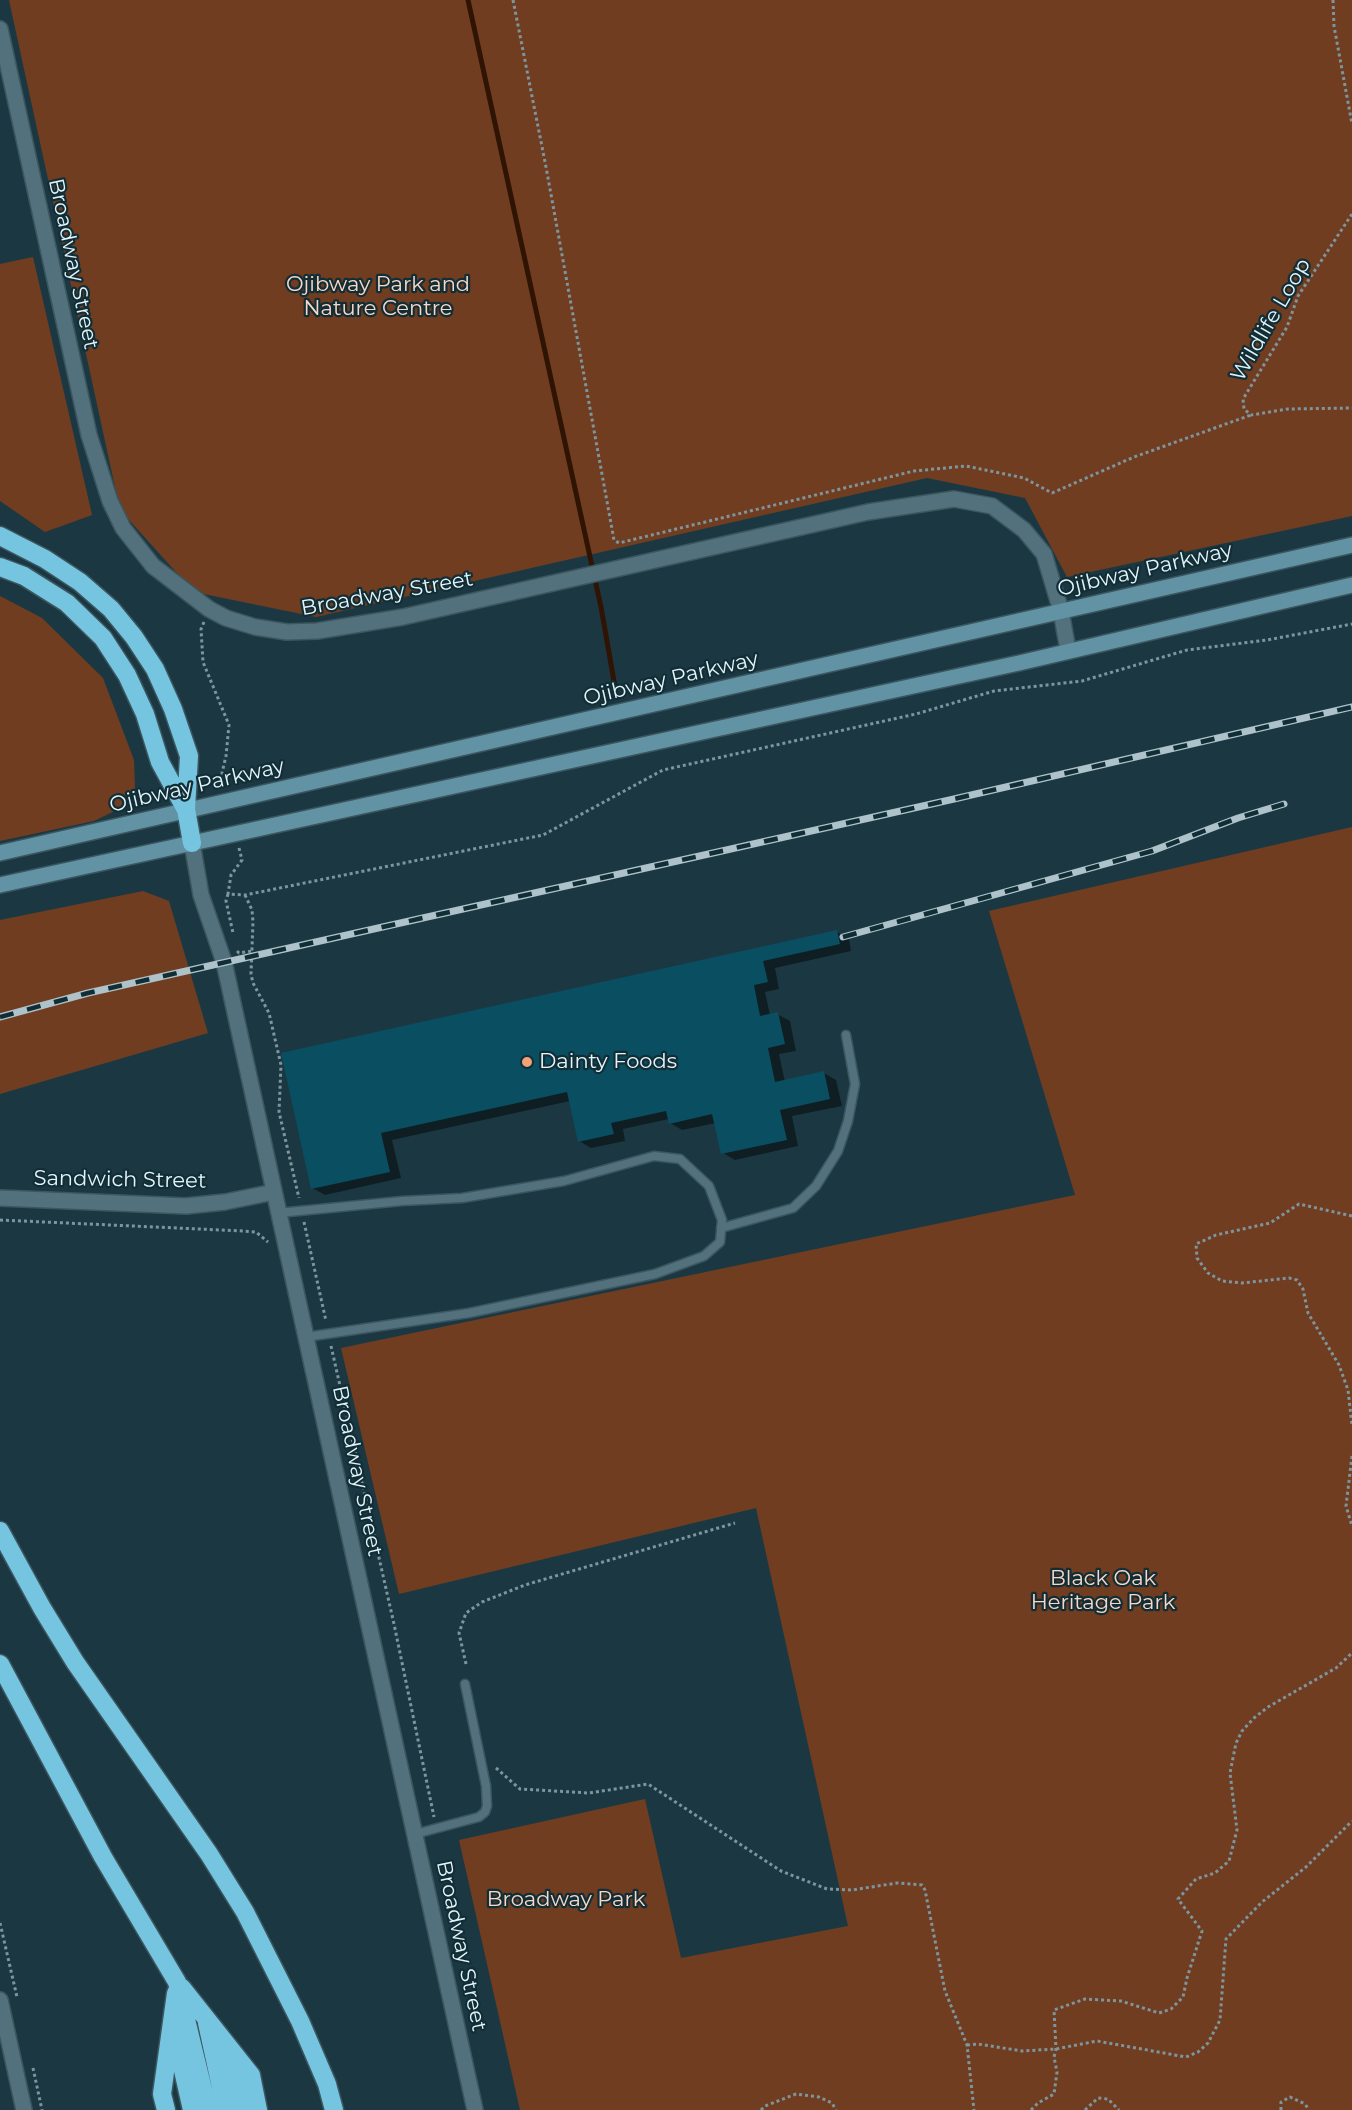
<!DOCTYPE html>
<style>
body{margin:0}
canvas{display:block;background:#1b3842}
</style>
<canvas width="1352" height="2110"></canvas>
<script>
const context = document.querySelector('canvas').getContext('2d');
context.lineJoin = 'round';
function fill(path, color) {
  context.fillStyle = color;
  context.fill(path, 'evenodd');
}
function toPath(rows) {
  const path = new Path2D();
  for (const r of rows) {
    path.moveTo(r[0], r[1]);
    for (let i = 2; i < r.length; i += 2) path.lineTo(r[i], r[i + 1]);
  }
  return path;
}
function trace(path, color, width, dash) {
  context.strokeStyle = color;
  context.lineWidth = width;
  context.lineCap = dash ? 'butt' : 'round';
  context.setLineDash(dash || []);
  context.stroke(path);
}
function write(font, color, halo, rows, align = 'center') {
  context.font = font + ' Montserrat,sans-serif';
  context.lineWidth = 4.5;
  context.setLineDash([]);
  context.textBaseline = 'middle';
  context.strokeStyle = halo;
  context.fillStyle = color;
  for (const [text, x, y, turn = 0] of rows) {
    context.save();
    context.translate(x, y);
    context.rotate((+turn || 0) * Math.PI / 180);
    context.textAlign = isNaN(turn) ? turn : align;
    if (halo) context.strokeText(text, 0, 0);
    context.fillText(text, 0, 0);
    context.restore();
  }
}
fill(toPath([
 [9,0,1352,0,1352,516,1067,577,1025,498,927,478,316,617,194,592,120,510],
 [33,257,92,515,45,532,0,501,0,264],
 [0,596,42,618,103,678,134,760,135,788,127,805,94,821,0,841],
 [1352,827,1352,2110,520,2110,459,1840,645,1799,681,1958,848,1926,756,1508,399,1594,341,1348,1075,1195,989,911],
 [143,891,169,901,208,1033,0,1094,0,920]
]), '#703d20');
fill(toPath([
 [837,932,849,939,851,951,775,968,779,989,765,992,770,1015,777,1014,790,1021,796,1051,779,1054,785,1082,824,1073,836,1080,842,1106,792,1116,798,1146,735,1160,723,1153,716,1123,682,1130,670,1123,669,1119,623,1129,625,1141,591,1148,579,1141,570,1101,392,1140,401,1178,325,1195,312,1188,283,1055]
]), '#0007');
trace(toPath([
 [468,0,601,607,615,687]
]), '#2f1404', 5);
fill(toPath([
 [837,930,840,944,763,961,768,982,754,985,760,1016,778,1012,785,1044,768,1048,775,1082,824,1071,830,1099,780,1110,787,1140,721,1154,712,1114,669,1124,666,1111,611,1123,614,1134,578,1142,567,1092,381,1133,390,1172,311,1189,281,1053]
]), '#094e61');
const service = toPath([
 [278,1213,402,1201,462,1198,564,1181,654,1156,680,1159,709,1186,722,1220,720,1242,704,1256,655,1274,469,1313,306,1337],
 [721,1228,793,1208,816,1186,838,1151,848,1121,855,1084,846,1035],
 [415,1834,479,1817,485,1812,487,1806,486,1786,465,1684]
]);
const minor = toPath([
 [0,29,89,435,110,501,123,528,153,566,209,609,226,618,255,627,287,632,317,631,403,617,868,512,954,499,992,506,1024,530,1044,554,1061,611,1068,650],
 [192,843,201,895,224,962,475,2110],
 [0,1198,186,1206,225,1202,274,1192],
 [0,2000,24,2110]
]);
const secondary = toPath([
 [0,853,1352,545],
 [0,885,1019,663,1352,585]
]);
const motorway = toPath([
 [0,536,45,559,80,582,111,609,134,637,155,669,173,709,189,756,186,809,192,843],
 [0,567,24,576,67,603,103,638,127,675,145,714,160,762,185,808],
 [0,1531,42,1608,75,1662,209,1854,245,1912,300,2021,327,2084,334,2110],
 [0,1664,103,1857,177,1982,208,2110],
 [182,1988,251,2075,258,2110],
 [207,2023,226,2110],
 [175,2035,192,2110],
 [229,2053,241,2110],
 [166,2110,162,2094,176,1993]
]);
trace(service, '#3b565f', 11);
trace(minor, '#3b565f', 18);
trace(secondary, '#3b565f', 18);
trace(motorway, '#3b565f', 21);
trace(toPath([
 [513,0,546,167,614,540,619,543,914,471,966,466,1024,478,1052,493,1134,457,1251,415],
 [1333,0,1334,26,1352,124],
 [1352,214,1298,296,1287,327,1243,399,1244,409,1251,415,1288,409,1352,408],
 [204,622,201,629,203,662,229,725,226,756,222,773,225,786],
 [239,848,242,860,231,875,228,894,245,895,543,835,663,770,916,714,994,691,1082,681,1187,650,1267,640,1352,624],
 [228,894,226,901,233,933],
 [245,895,252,910,253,922,251,974,253,983,269,1013,281,1065,279,1112,299,1198],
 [237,951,239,953,252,951],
 [1352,1216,1299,1204,1270,1223,1216,1235,1196,1244,1197,1258,1208,1273,1222,1281,1242,1283,1289,1278,1297,1280,1303,1289,1308,1313,1339,1365,1348,1390,1352,1425],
 [0,1220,243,1231,256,1232,268,1242],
 [304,1222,326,1321],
 [331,1346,394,1624,434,1817],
 [1352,1456,1346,1506,1352,1526],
 [466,1664,459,1633,466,1613,482,1602,525,1585,735,1523],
 [496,1768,520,1789,589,1793,648,1784,781,1871,827,1889,852,1890,897,1883,922,1885,925,1890,945,1991,967,2045,974,2110],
 [0,1923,17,1997],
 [967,2045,978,2044,1022,2051,1056,2049,1097,2041,1186,2057,1198,2052,1208,2043,1220,2020,1226,1939,1262,1902,1306,1867,1352,1821],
 [33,2068,42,2110],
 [761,2110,765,2106,796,2094,819,2097,832,2103,836,2110],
 [1031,2110,1038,2103,1054,2094,1057,2072,1054,2057,1056,2049,1054,2010,1085,1999,1121,2001,1159,2013,1171,2009,1183,1997,1187,1978,1202,1931,1178,1899,1196,1879,1215,1873,1229,1861,1237,1830,1230,1773,1236,1743,1242,1731,1254,1718,1268,1707,1336,1668,1352,1653],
 [1085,2110,1098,2098,1108,2099,1119,2110],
 [1281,2110,1281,2102,1290,2097,1305,2104,1309,2110]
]), '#7e959d', 3, [3, 3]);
trace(service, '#53717c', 8);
trace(minor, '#53717c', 15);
trace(secondary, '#6293a5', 15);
trace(motorway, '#76c5e0', 18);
const rail = toPath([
 [843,937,1152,851,1238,818,1284,804],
 [0,1017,88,993,954,799,1352,707]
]);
trace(rail, '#aec2c9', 7);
trace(rail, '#112e37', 4.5, [14]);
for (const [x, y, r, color] of [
 [527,1062,6,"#f0a378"]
]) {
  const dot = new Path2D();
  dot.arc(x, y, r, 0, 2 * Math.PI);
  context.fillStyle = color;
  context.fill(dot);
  trace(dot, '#112e37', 2);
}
write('21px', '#e4f4fa', '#112e37', [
 ["Broadway Street",73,264,78],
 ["Wildlife Loop",1271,320,-60],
 ["Ojibway Parkway",1145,570,-13],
 ["Broadway Street",387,594,-10],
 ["Ojibway Parkway",671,679,-13],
 ["Ojibway Parkway",197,786,-13],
 ["Sandwich Street",120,1180,1],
 ["Broadway Street",357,1471,78],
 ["Broadway Street",461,1946,78]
]);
write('21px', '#fad7c5', '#112e37', [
 ["Ojibway Park and",378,285],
 ["Nature Centre",378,309],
 ["Black Oak",1103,1579],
 ["Heritage Park",1103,1603],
 ["Broadway Park",566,1900]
]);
write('21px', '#e4f4fa', '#112e37', [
 ["Dainty Foods",539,1062]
], 'left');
</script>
